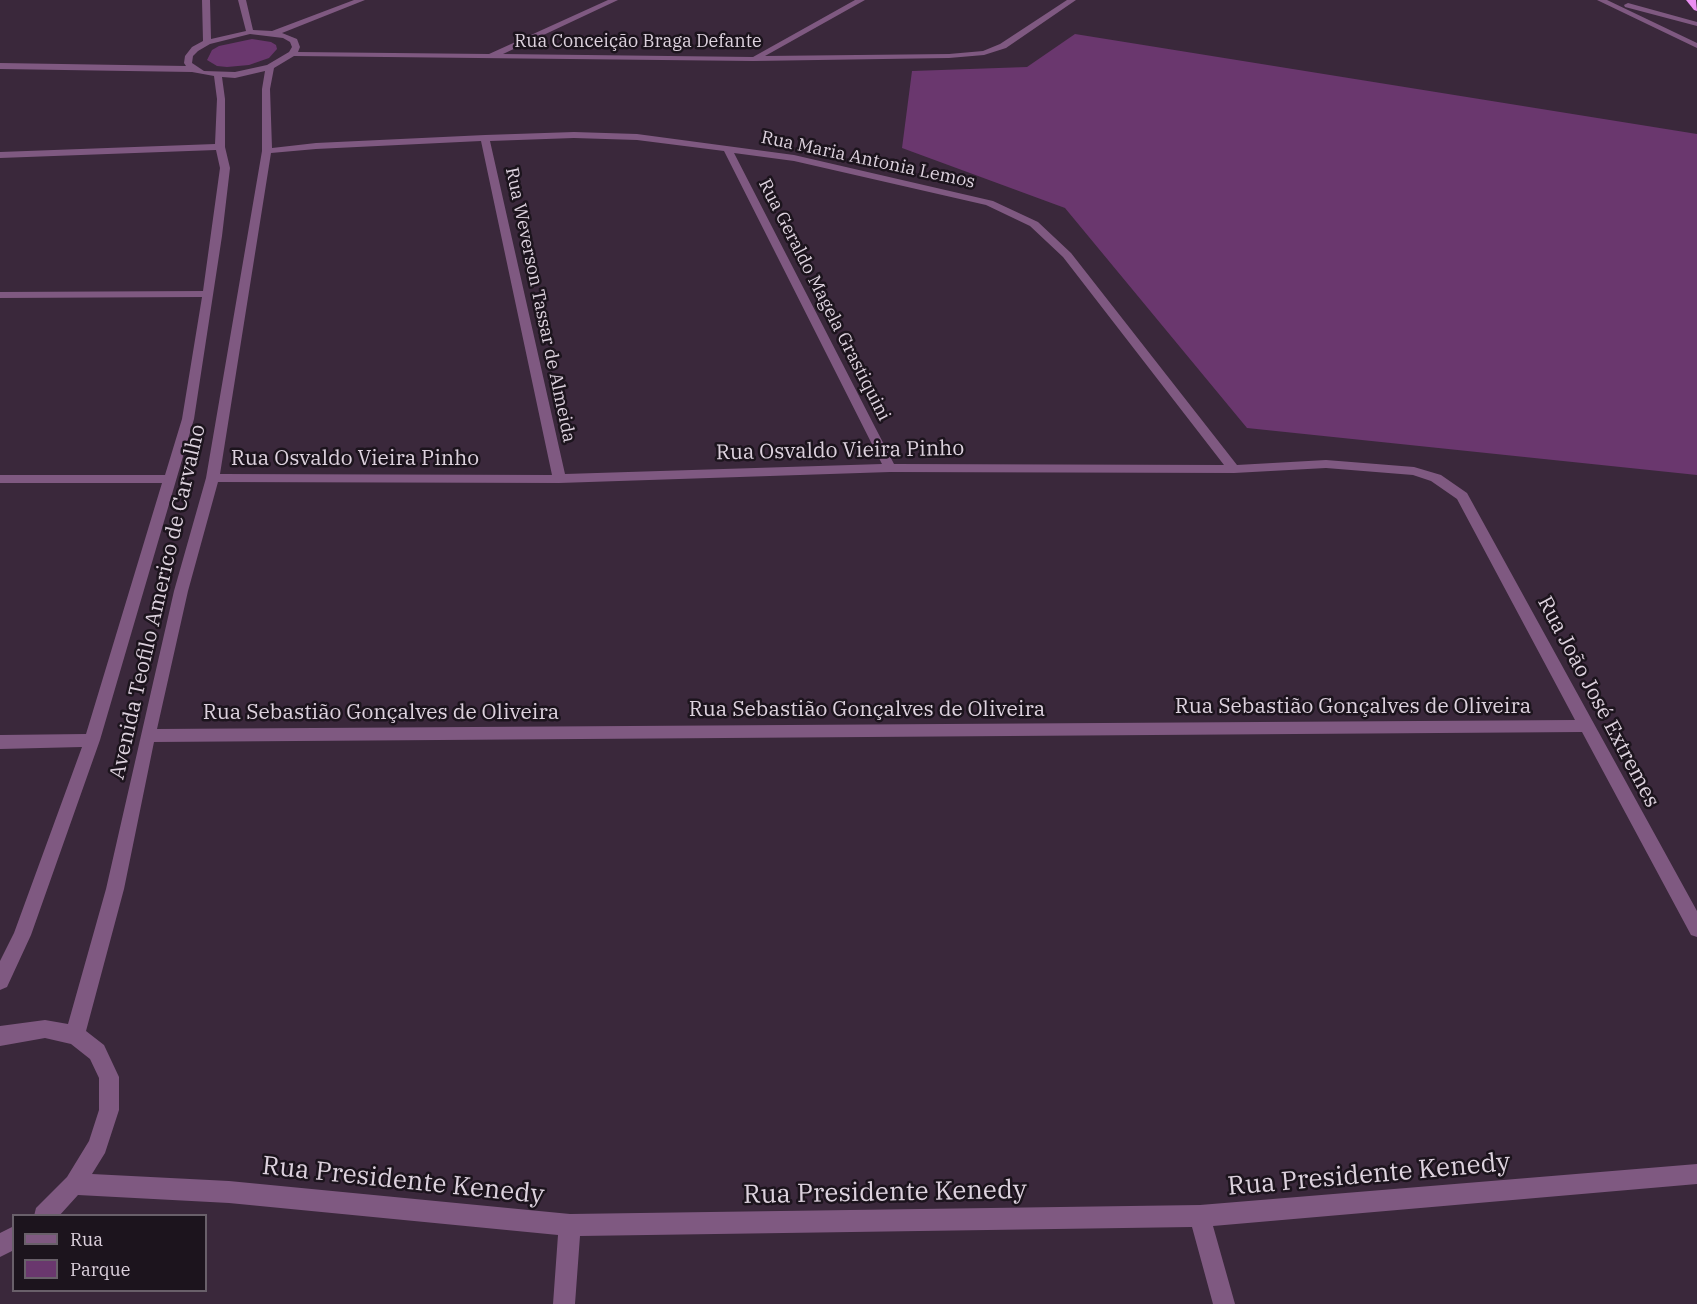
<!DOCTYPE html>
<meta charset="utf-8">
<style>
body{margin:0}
#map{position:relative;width:1697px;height:1304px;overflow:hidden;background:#3a283b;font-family:"IBM Plex Serif",serif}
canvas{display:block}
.legend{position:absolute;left:12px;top:1214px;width:195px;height:78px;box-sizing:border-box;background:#1c141d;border:2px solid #69606a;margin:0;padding:8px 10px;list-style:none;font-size:18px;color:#ddd2de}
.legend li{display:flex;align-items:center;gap:12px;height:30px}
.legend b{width:30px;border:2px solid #69606a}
</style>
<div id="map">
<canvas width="1697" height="1304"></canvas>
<ul class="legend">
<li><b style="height:8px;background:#7f5981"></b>Rua</li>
<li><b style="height:16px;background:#6a376e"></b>Parque</li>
</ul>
</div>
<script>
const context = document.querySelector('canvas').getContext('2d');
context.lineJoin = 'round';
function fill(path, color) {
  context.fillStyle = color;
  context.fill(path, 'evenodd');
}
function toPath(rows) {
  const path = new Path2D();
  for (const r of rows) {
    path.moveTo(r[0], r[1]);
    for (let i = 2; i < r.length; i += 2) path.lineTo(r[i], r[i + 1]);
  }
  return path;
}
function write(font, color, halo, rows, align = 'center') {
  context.font = font + ' "IBM Plex Serif",serif';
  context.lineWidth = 5;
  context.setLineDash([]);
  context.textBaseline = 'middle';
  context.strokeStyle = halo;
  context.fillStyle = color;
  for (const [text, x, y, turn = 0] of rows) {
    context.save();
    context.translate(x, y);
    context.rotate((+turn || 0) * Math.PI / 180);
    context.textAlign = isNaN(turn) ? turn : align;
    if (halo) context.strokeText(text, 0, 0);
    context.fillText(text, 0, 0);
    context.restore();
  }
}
fill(toPath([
 [1075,34,1697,134,1697,475,1247,428,1065,208,902,148,912,71,1027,67],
 [252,39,271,42,276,45,277,49,269,58,249,65,227,67,217,66,207,60,212,50,219,46]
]), '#6a376e');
fill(toPath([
 [202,0,210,0,211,39,246,31,238,0,246,0,253,30,272,31,354,0,365,0,282,33,297,39,300,47,298,52,489,54,608,0,618,0,503,54,753,57,855,0,865,0,765,56,949,54,983,51,1000,44,1067,0,1076,0,1006,48,984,55,949,58,753,61,294,56,274,68,270,89,272,148,316,143,485,135,574,132,637,134,794,155,993,201,1038,222,1071,253,1237,465,1326,460,1414,467,1441,475,1467,493,1697,911,1697,937,1691,935,1582,732,154,742,124,889,86,1031,104,1045,119,1077,119,1110,105,1153,92,1174,229,1181,570,1214,1200,1205,1697,1164,1697,1184,1213,1226,1235,1304,1213,1304,1192,1227,580,1236,575,1304,553,1304,558,1235,229,1203,78,1195,59,1216,34,1216,36,1208,67,1177,89,1141,99,1110,99,1078,90,1059,71,1044,45,1038,0,1046,0,1026,45,1020,68,1024,106,889,174,591,206,478,262,151,262,89,265,71,235,78,222,77,225,99,225,147,230,168,222,236,194,419,100,740,31,935,7,987,0,990,0,961,14,933,82,747,0,749,0,735,86,734,162,483,0,483,0,475,165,475,182,419,202,297,0,298,0,292,203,291,220,168,216,150,0,158,0,152,215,144,217,99,214,76,192,72,0,69,0,63,186,66,184,63,185,56,192,47,203,41,202,0],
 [250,34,283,38,290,42,292,47,289,52,267,65,235,72,204,71,192,63,193,56,198,51,210,44,250,34],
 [574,138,637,140,724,151,882,464,565,474,490,141,574,138],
 [481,141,552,475,220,474,271,153,316,149,481,141],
 [734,153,794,161,986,205,1030,226,1063,257,1224,465,894,464,734,153],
 [1326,468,1413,475,1431,481,1457,499,1575,720,157,729,188,591,218,482,559,483,890,472,1234,473,1326,468],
 [1597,0,1607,0,1697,43,1697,48,1597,0],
 [1628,3,1697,22,1697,26,1625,7,1624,5,1628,3],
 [14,1226,14,1250,0,1257,0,1233,14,1226]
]), '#7f5981');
fill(toPath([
 [1686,0,1696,0,1697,11,1694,10,1686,0]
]), '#eb8ff2');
write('18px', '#ddd2de', '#1c141d', [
 ["Rua Conceição Braga Defante",638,42],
 ["Rua Maria Antonia Lemos",868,160,12],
 ["Rua Geraldo Magela Grastiquini",824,300,63],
 ["Rua Weverson Tassar de Almeida",540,305,78]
]);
write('21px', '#ddd2de', '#1c141d', [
 ["Rua Osvaldo Vieira Pinho",840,451,-1],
 ["Rua Osvaldo Vieira Pinho",355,459],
 ["Avenida Teofilo Americo de Carvalho",158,602,-77],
 ["Rua João José Extremes",1598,702,62],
 ["Rua Sebastião Gonçalves de Oliveira",1353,707],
 ["Rua Sebastião Gonçalves de Oliveira",867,710],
 ["Rua Sebastião Gonçalves de Oliveira",381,713]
]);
write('26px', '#ddd2de', '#1c141d', [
 ["Rua Presidente Kenedy",1369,1175,-5],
 ["Rua Presidente Kenedy",403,1181,6],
 ["Rua Presidente Kenedy",885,1193,-1]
]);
</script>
